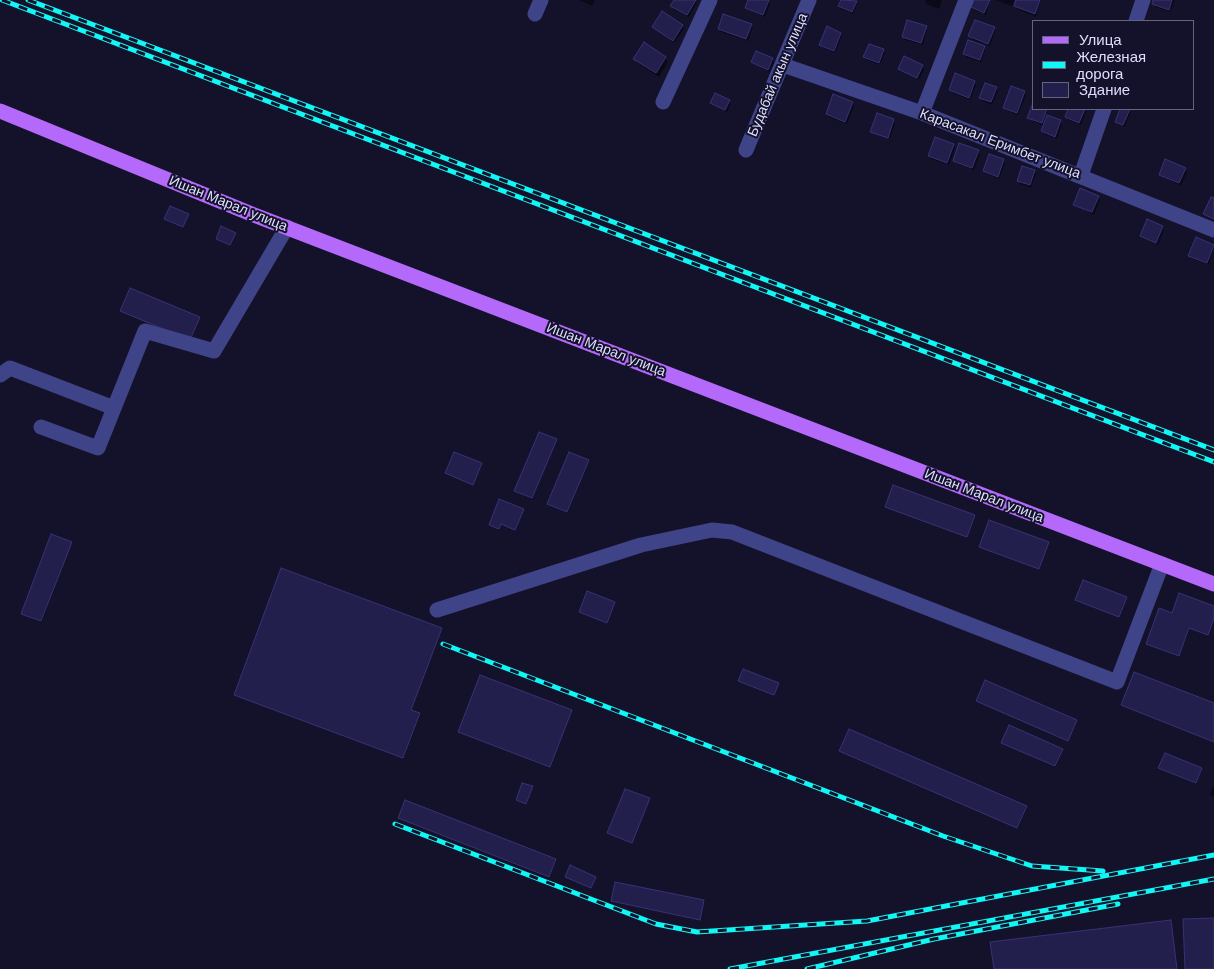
<!DOCTYPE html>
<meta charset="utf-8">
<style>
body{margin:0}
#map{position:relative;width:1214px;height:969px;overflow:hidden;background:#14122b;font-family:Helvetica,sans-serif}
canvas{display:block}
.legend{position:absolute;left:1032px;top:20px;width:162px;height:90px;box-sizing:border-box;background:#14122b;border:1px solid #65647f;margin:0;padding:6px 9px;list-style:none;font-size:15px;color:#dedefe}
.legend li{display:flex;align-items:center;gap:10px;height:25px}
.legend b{width:25px;border:1px solid #65647f}
</style>
<div id="map">
<canvas width="1214" height="969"></canvas>
<ul class="legend">
<li><b style="height:6px;background:#b469fa"></b>Улица</li>
<li><b style="height:6px;background:#10f7f5"></b>Железная дорога</li>
<li><b style="height:14px;background:#231f4c"></b>Здание</li>
</ul>
</div>
<script>
const context = document.querySelector('canvas').getContext('2d');
context.lineJoin = 'round';
function fill(path, color) {
  context.fillStyle = color;
  context.fill(path, 'evenodd');
}
function toPath(rows) {
  const path = new Path2D();
  for (const r of rows) {
    path.moveTo(r[0], r[1]);
    for (let i = 2; i < r.length; i += 2) path.lineTo(r[i], r[i + 1]);
  }
  return path;
}
function trace(path, color, width, dash) {
  context.strokeStyle = color;
  context.lineWidth = width;
  context.lineCap = dash ? 'butt' : 'round';
  context.setLineDash(dash || []);
  context.stroke(path);
}
function write(font, color, halo, rows, align = 'center') {
  context.font = font + ' Helvetica,sans-serif';
  context.lineWidth = 4;
  context.setLineDash([]);
  context.textBaseline = 'middle';
  context.strokeStyle = halo;
  context.fillStyle = color;
  for (const [text, x, y, turn = 0] of rows) {
    context.save();
    context.translate(x, y);
    context.rotate((+turn || 0) * Math.PI / 180);
    context.textAlign = isNaN(turn) ? turn : align;
    if (halo) context.strokeText(text, 0, 0);
    context.fillText(text, 0, 0);
    context.restore();
  }
}
fill(toPath([
 [579,0,595,0,592,6],
 [675,0,696,0,697,2,689,17,673,9,672,6],
 [749,0,768,1,770,4,765,17,748,10,746,7],
 [842,0,856,2,857,5,853,14,841,9,840,6],
 [925,0,942,0,939,9,926,4],
 [975,0,990,0,986,15,974,10,972,7],
 [995,0,1014,0,1012,6],
 [1018,0,1041,0,1036,17,1017,9,1015,6],
 [1155,0,1175,0,1170,12,1155,7],
 [751,25,753,27,748,41,721,32,719,29],
 [682,26,684,29,674,43,653,27],
 [926,27,927,30,923,45,905,40,903,37],
 [994,28,995,31,990,46,971,39,970,36],
 [840,34,842,36,835,53,822,47,820,45],
 [984,47,985,50,981,62,966,57,964,54],
 [883,50,885,53,880,65,867,60,865,57],
 [665,58,668,62,659,77,637,63,635,59],
 [772,59,774,62,769,72,752,62],
 [922,66,924,69,919,80,900,69],
 [974,82,976,85,970,100,952,93,950,90],
 [996,88,998,91,992,105,982,101,981,98],
 [1024,92,1026,95,1018,115,1006,110,1004,108],
 [729,101,731,104,727,112,712,103],
 [852,103,854,106,847,124,829,117,827,114],
 [1033,109,1048,109,1047,117,1060,121,1062,124,1057,139,1044,134,1042,131,1044,126,1030,120,1029,118],
 [1070,109,1085,109,1086,112,1081,125,1068,120,1066,117],
 [1121,109,1129,109,1131,111,1125,127,1116,122],
 [878,115,893,120,895,123,890,138,872,132],
 [953,145,955,148,949,165,931,159,929,156],
 [978,151,980,154,974,170,956,163,954,161],
 [1003,160,1005,163,999,179,986,173,984,171],
 [1185,169,1187,172,1181,186,1160,175],
 [1034,171,1036,174,1031,188,1020,184,1018,181],
 [1098,197,1100,200,1094,215,1075,204],
 [1162,227,1164,230,1158,245,1141,236],
 [1197,239,1214,246,1209,265,1191,258,1190,256],
 [122,311,199,318,199,319,191,340],
 [556,440,532,499,516,492,516,491],
 [588,461,568,513,549,505,548,504],
 [523,510,516,530,501,524,499,529,490,525],
 [71,543,42,622,23,615,23,614],
 [1048,543,1040,569,980,547],
 [1126,598,1120,617,1077,600],
 [614,603,607,623,581,613],
 [1214,608,1214,619,1208,635,1190,628,1179,657,1147,644,1173,615],
 [441,629,411,711,420,715,404,758,235,695],
 [978,701,1076,721,1076,722,1068,741],
 [1214,704,1214,742,1122,705],
 [571,711,551,767,460,733],
 [1002,743,1062,750,1062,751,1056,767],
 [841,752,1026,807,1027,808,1018,828],
 [1160,768,1201,769,1202,770,1196,784],
 [1214,785,1214,797,1210,794],
 [532,787,527,804,518,801,517,800],
 [649,799,632,843,609,834,608,833],
 [399,818,556,860,556,861,549,878],
 [612,901,700,920,613,902]
]), '#0007');
const building = toPath([
 [674,0,696,0,687,15,670,6,674,0],
 [748,0,769,0,763,15,745,8,748,0],
 [841,0,857,1,852,12,838,6,841,0],
 [974,0,990,0,984,13,971,7,974,0],
 [1016,0,1040,0,1035,14,1014,6,1016,0],
 [1153,0,1172,0,1169,10,1152,4,1153,0],
 [662,11,683,25,673,41,652,27,662,11],
 [723,14,752,24,746,39,718,29,723,14],
 [907,20,927,26,921,43,902,37,907,20],
 [975,20,995,27,988,44,968,36,975,20],
 [827,26,841,33,834,51,819,45,827,26],
 [968,40,985,46,980,60,963,54,968,40],
 [644,42,666,57,656,73,633,59,644,42],
 [869,44,884,49,879,63,863,57,869,44],
 [756,51,773,58,768,70,751,62,756,51],
 [904,56,923,65,917,78,898,69,904,56],
 [955,73,975,81,969,98,949,90,955,73],
 [985,83,997,87,991,102,979,98,985,83],
 [1011,86,1025,91,1017,113,1003,108,1011,86],
 [715,93,730,100,725,110,710,103,715,93],
 [833,94,853,102,845,122,826,114,833,94],
 [1033,103,1033,109,1047,109,1042,123,1027,118,1033,103],
 [1068,109,1085,109,1079,123,1065,117,1068,109],
 [1120,109,1130,109,1123,125,1115,122,1120,109],
 [877,113,894,119,888,138,870,132,877,113],
 [1047,115,1061,120,1055,137,1041,131,1047,115],
 [935,137,954,144,947,163,928,156,935,137],
 [959,143,979,150,972,168,953,161,959,143],
 [989,154,1004,159,998,177,983,171,989,154],
 [1165,159,1186,168,1179,183,1159,175,1165,159],
 [1022,166,1035,170,1030,185,1017,181,1022,166],
 [1080,188,1099,196,1092,212,1073,205,1080,188],
 [1211,197,1214,198,1214,219,1203,214,1211,197],
 [170,206,189,214,183,227,164,219,170,206],
 [1147,219,1163,226,1156,243,1140,236,1147,219],
 [221,226,236,233,230,245,216,239,221,226],
 [1196,237,1214,245,1207,263,1188,256,1196,237],
 [130,288,200,317,190,340,120,311,130,288],
 [539,432,557,439,532,498,514,491,539,432],
 [454,452,482,463,473,485,445,473,454,452],
 [569,452,589,460,567,512,547,504,569,452],
 [893,485,975,515,967,537,885,507,893,485],
 [499,499,524,509,515,530,501,524,499,529,489,525,499,499],
 [989,520,1049,542,1039,569,979,547,989,520],
 [51,534,72,542,41,621,21,614,51,534],
 [281,568,442,628,411,710,420,713,403,758,234,695,281,568],
 [1083,580,1127,597,1119,617,1075,600,1083,580],
 [587,591,615,602,607,623,579,612,587,591],
 [1179,593,1214,606,1214,618,1208,635,1189,628,1179,656,1146,644,1159,608,1172,613,1179,593],
 [743,669,779,683,774,695,738,681,743,669],
 [1134,672,1214,703,1214,742,1121,705,1134,672],
 [480,675,572,710,550,767,458,732,480,675],
 [985,680,1077,720,1068,741,976,701,985,680],
 [1009,725,1063,749,1055,766,1001,743,1009,725],
 [849,729,1027,806,1017,828,839,751,849,729],
 [1165,753,1202,768,1196,783,1158,768,1165,753],
 [522,783,533,786,526,804,516,800,522,783],
 [625,789,650,798,632,843,607,833,625,789],
 [405,800,556,859,549,877,398,818,405,800],
 [570,865,596,877,591,888,565,877,570,865],
 [615,882,704,900,700,920,611,901,615,882],
 [1214,918,1214,969,1185,969,1183,919,1214,918],
 [1171,920,1177,969,994,969,990,942,1171,920]
]);
fill(building, '#231f4c');
trace(building, '#383277', 1);
trace(toPath([
 [535,14,541,0],
 [1136,21,1143,0],
 [783,65,922,113,1214,230],
 [663,102,710,0],
 [922,113,966,0],
 [746,150,809,0],
 [1081,175,1104,109],
 [0,375,10,368,114,408],
 [41,427,98,448,145,331,214,351,287,227],
 [437,610,641,545,712,530,732,532,1117,682,1162,564]
]), '#3f4489', 15);
trace(toPath([
 [0,111,254,215,1214,584]
]), '#b469fa', 15);
const rail = toPath([
 [2,0,1214,462],
 [28,0,1214,450],
 [443,644,943,836,1032,866,1103,871],
 [395,824,656,924,697,932,867,921,1214,855],
 [730,969,1214,879],
 [807,969,934,939,1118,904]
]);
trace(rail, '#10f7f5', 5);
trace(rail, '#14122b', 3, [9]);
write('14px', '#dedefe', '#14122b', [
 ["Будабай акын улица",778,75,-67],
 ["Карасакал Еримбет улица",1000,144,21],
 ["Ишан Марал улица",228,204,22],
 ["Ишан Марал улица",606,350,21],
 ["Ишан Марал улица",984,496,21]
]);
</script>
